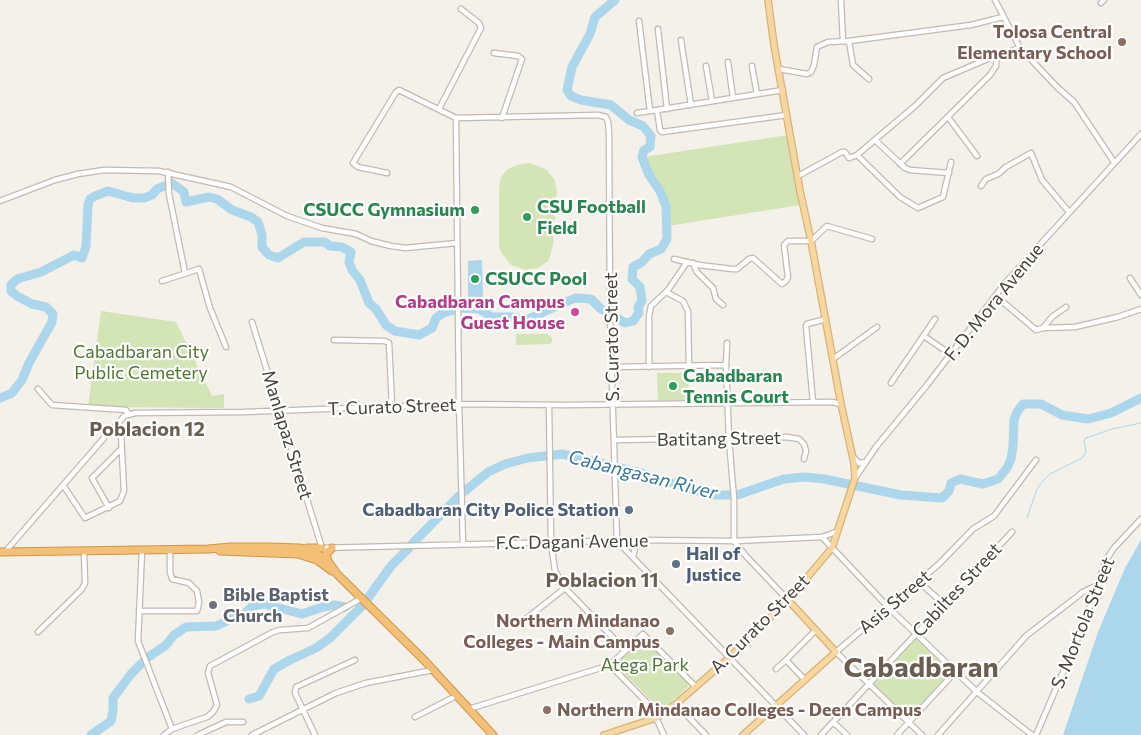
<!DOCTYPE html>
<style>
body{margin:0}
canvas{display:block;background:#f4f0ea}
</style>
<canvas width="1141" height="735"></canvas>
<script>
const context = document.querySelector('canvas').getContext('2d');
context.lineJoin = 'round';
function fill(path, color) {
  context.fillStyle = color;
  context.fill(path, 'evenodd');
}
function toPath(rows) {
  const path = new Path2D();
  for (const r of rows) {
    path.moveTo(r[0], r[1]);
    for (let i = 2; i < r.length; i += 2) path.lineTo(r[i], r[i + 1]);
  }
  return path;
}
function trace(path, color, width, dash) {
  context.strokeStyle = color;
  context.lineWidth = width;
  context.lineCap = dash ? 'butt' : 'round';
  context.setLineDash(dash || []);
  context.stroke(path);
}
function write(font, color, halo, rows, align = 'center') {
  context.font = font + ' Commissioner,sans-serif';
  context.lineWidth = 4.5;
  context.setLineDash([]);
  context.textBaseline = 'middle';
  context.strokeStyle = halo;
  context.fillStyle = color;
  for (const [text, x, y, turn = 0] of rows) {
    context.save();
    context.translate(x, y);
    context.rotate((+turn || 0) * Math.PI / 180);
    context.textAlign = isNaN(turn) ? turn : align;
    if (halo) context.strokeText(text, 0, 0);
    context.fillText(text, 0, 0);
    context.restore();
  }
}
fill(toPath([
 [788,135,800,205,668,226,668,205,662,189,649,174,644,157],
 [529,163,546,169,554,179,557,190,553,245,550,256,548,261,538,268,526,270,511,265,501,252,499,245,499,188,501,177,508,169,517,165],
 [101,311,176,322,212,396,224,394,224,408,88,407],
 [516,334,547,334,552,338,552,342,550,344,516,345],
 [657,373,688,373,689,400,658,401],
 [643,636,690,685,667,706,663,707,658,707,615,665,615,663],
 [917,638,952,671,909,718,874,684]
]), '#d3e4b7');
fill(toPath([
 [482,260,483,297,468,297,468,261],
 [1141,540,1141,735,1063,735,1098,632,1125,568]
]), '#acd6eb');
trace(toPath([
 [1027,518,1037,489,1043,481,1050,474,1080,459,1084,456,1086,451,1084,441,1086,438,1112,429,1141,423]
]), '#acd6eb', 1);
trace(toPath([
 [0,398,12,393,22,380,29,363,52,322,53,314,46,307,32,304,17,296,11,291,11,285,17,279,41,272,74,255,82,258,86,247,88,205,90,199,95,196,108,191,133,198,144,198,152,195,157,189,172,183,184,192,186,202,209,197,217,199,232,210,251,217,258,222,262,235,262,247,269,255,278,258,304,242,325,242,330,246,342,247,351,252,349,262,352,270,360,280,369,303,376,309,386,325,395,331,419,335,432,328,436,318,443,313,462,308,479,309,492,317,511,317,526,320,575,298,591,299,601,309,619,319,625,323,633,321,639,313,638,307,642,301,640,287,632,279,633,267,642,262,649,254,661,249,667,239,666,206,660,191,649,175,642,157,644,150,650,147,651,136,643,126,629,120,611,105,581,100,571,96,567,90,572,67,590,34,595,17,615,0],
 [465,491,488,472,505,464,528,458,562,454,641,473,693,490,715,495,737,495,784,479,805,477,824,479,901,495,942,498,949,491,951,483,960,479,983,484,998,479,1007,468,1011,459,1013,446,1014,420,1017,412,1023,404,1041,404,1062,415,1088,419,1111,413,1141,398],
 [412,544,459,496],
 [368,598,391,566,409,548],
 [147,658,166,645,174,635,186,627,216,626,245,613,253,606,264,604,302,614,323,607,335,605,345,607],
 [249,699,259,696,274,669,290,660,316,648,330,638,362,606],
 [91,735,111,721,113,711,113,698,131,674,144,661]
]), '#acd6eb', 9);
const minor = toPath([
 [841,0,843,41],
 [995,0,1020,48,1058,88,1074,102,1114,162],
 [1101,3,1104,0],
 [639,21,650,111,657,110],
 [658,29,667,109],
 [681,40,691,105],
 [849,41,853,65,869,79],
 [494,53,518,56,522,59,502,118],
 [728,62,733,98],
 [706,66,712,101],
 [752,66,757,94],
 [779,69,807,74,811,72,814,65,817,47,828,42,849,41,971,25,1003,17],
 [783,90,657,110,660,130,662,132,787,115],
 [439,109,481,28,479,23,461,9],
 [637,113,650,111],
 [948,117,977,156],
 [456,118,459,404,463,544],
 [875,140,905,168,910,170,949,173],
 [857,155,915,106,943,78,997,55,1020,48],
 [900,164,990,75,996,66,997,55],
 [168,172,169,194,185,273],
 [387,173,358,167,353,163,390,102,396,92,399,90,456,118,598,115,606,117,608,122,609,132,610,320,617,541,804,735],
 [798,176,842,152,845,152,849,158,857,155,900,197,918,208,943,197,951,162],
 [981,186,986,179,998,174,1006,167,1031,153,1042,180,1069,212],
 [0,201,55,180,78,174,104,170,159,171,231,187,287,216,322,228,356,234,371,241,391,246,405,248,457,243],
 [674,259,699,265,732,269,737,269,749,259,753,258,782,284,786,281,788,277,784,245,788,241,811,241,827,226,872,239],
 [693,263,697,272,713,288,716,299,723,305],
 [1130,278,1141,295],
 [162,281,199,269,210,308,226,347],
 [666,292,683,301,688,311,689,366],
 [996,296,1036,330,1043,328,1075,327,1118,317,1141,309],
 [252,322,322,548,643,540,734,541,822,537,836,532],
 [1043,328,1052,317,1066,307],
 [924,336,950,354],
 [334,340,385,341,389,343,392,406],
 [833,359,877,327],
 [726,365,727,343],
 [612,367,726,365,729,439,734,499,734,541,746,556,788,600],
 [649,367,649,316,651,306,668,290,687,262],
 [891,383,935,319],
 [38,389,52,405,126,410,128,414],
 [813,402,806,326,807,324,826,319],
 [549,405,551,542,555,571,565,588,625,650],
 [615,440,787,437,799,439,804,444,806,451,804,459],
 [853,457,859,463,866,462],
 [855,478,876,447,927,385,1006,282,1141,134],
 [63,485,85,518,120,501,124,491,121,433,118,424],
 [109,508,92,478,121,449],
 [822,537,889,608,977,692,1032,735],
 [142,551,138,641,172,729],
 [5,552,110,431,118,424,124,416,135,413,244,412,459,404,564,405,832,402,841,404],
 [633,557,635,548,642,541],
 [919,582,944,604],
 [139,611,197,611,199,602,197,591,189,583,172,579,170,572,170,550],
 [522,622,565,588],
 [38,632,82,589,85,583,84,551],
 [610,665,660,716],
 [776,669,786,660],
 [805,680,786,660,816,630],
 [676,704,706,735],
 [469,709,610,665,643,634,695,686],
 [415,717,456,696],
 [656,718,664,735],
 [833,722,847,735],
 [164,735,172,729,207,717,213,712,217,705,208,673,210,666,273,632,280,630,308,628,362,598],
 [198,735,226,722,243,722],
 [252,735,336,693,366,683,433,670],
 [315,735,295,693,296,687,355,660],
 [821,735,1012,532],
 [897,735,956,671],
 [922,735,836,652,939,564,973,529,994,516,1036,460],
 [938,735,1026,636,1083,592,1098,585],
 [1036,735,1083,626,1106,560,1114,548,1141,519]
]);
const major = toPath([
 [604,735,656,718,676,704,730,657,788,600,832,548,855,478,854,463,841,404,811,241,800,191,774,45,768,0],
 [743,735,836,652,788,600]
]);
const highway = toPath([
 [307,548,322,548],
 [220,551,298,554,317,560,332,571],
 [0,552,208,549,231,547,270,547,299,548,312,551,328,561,337,574,424,660,493,735],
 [328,561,326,554,332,548]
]);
trace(minor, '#c2bab1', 7);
trace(major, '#dab372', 8);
trace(highway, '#d19447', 9);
trace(minor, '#fff', 4.5);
trace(major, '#f6d7a1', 5.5);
trace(highway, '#f2c077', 7);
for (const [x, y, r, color] of [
 [1122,42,5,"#8d6e63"],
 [475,210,5,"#2e9e5b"],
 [527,217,5,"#2e9e5b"],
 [475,279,5,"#2e9e5b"],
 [575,312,5,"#d1479c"],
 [673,386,5,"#2e9e5b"],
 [629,510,5,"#5c6f8a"],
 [676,564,5,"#5c6f8a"],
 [213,605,5,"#6b7280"],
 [670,631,5,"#8d6e63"],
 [547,710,5,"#8d6e63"]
]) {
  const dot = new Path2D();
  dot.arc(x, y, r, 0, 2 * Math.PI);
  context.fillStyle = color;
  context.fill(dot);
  trace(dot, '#fff', 2);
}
write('bold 18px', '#785e54', '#fff', [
 ["Tolosa Central",1112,32],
 ["Elementary School",1112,53],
 ["Northern Mindanao",660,621],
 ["Colleges - Main Campus",660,642],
 ["Northern Mindanao Colleges - Deen Campus",557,710,"left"]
], 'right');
write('bold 18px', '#27864d', '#fff', [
 ["CSU Football",537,207],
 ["Field",537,228],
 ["CSUCC Gymnasium",465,210,"right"],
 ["CSUCC Pool",485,279],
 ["Cabadbaran",683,376],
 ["Tennis Court",683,397]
], 'left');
write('bold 18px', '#b23c85', '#fff', [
 ["Cabadbaran Campus",565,302],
 ["Guest House",565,323]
], 'right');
write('18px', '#474139', '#fff', [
 ["F. D. Mora Avenue",994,302,-51],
 ["S. Curato Street",612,337,-91],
 ["T. Curato Street",392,407,-2],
 ["Manlapaz Street",287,435,73],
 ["Batitang Street",719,439,-1],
 ["F.C. Dagani Avenue",572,542,-1],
 ["Cabiltes Street",957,590,-47],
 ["Asis Street",895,602,-40],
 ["S. Mortola Street",1083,623,-68],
 ["A. Curato Street",760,624,-45]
]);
write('18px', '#507530', '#fff', [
 ["Cabadbaran City",141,352],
 ["Public Cemetery",141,373],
 ["Atega Park",645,665]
]);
write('bold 18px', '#4e5e75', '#fff', [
 ["Cabadbaran City Police Station",619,510],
 ["Hall of",686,554,"left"],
 ["Justice",686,575,"left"]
], 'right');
write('bold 18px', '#5b616d', '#fff', [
 ["Bible Baptist",223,595],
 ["Church",223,616]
], 'left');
write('italic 19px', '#36789c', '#fff', [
 ["Cabangasan River",643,475,14]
]);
write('bold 20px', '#695e51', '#fff', [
 ["Poblacion 12",147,429],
 ["Poblacion 11",602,580]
]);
write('bold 28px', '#695e51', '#fff', [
 ["Cabadbaran",921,668]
]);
</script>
